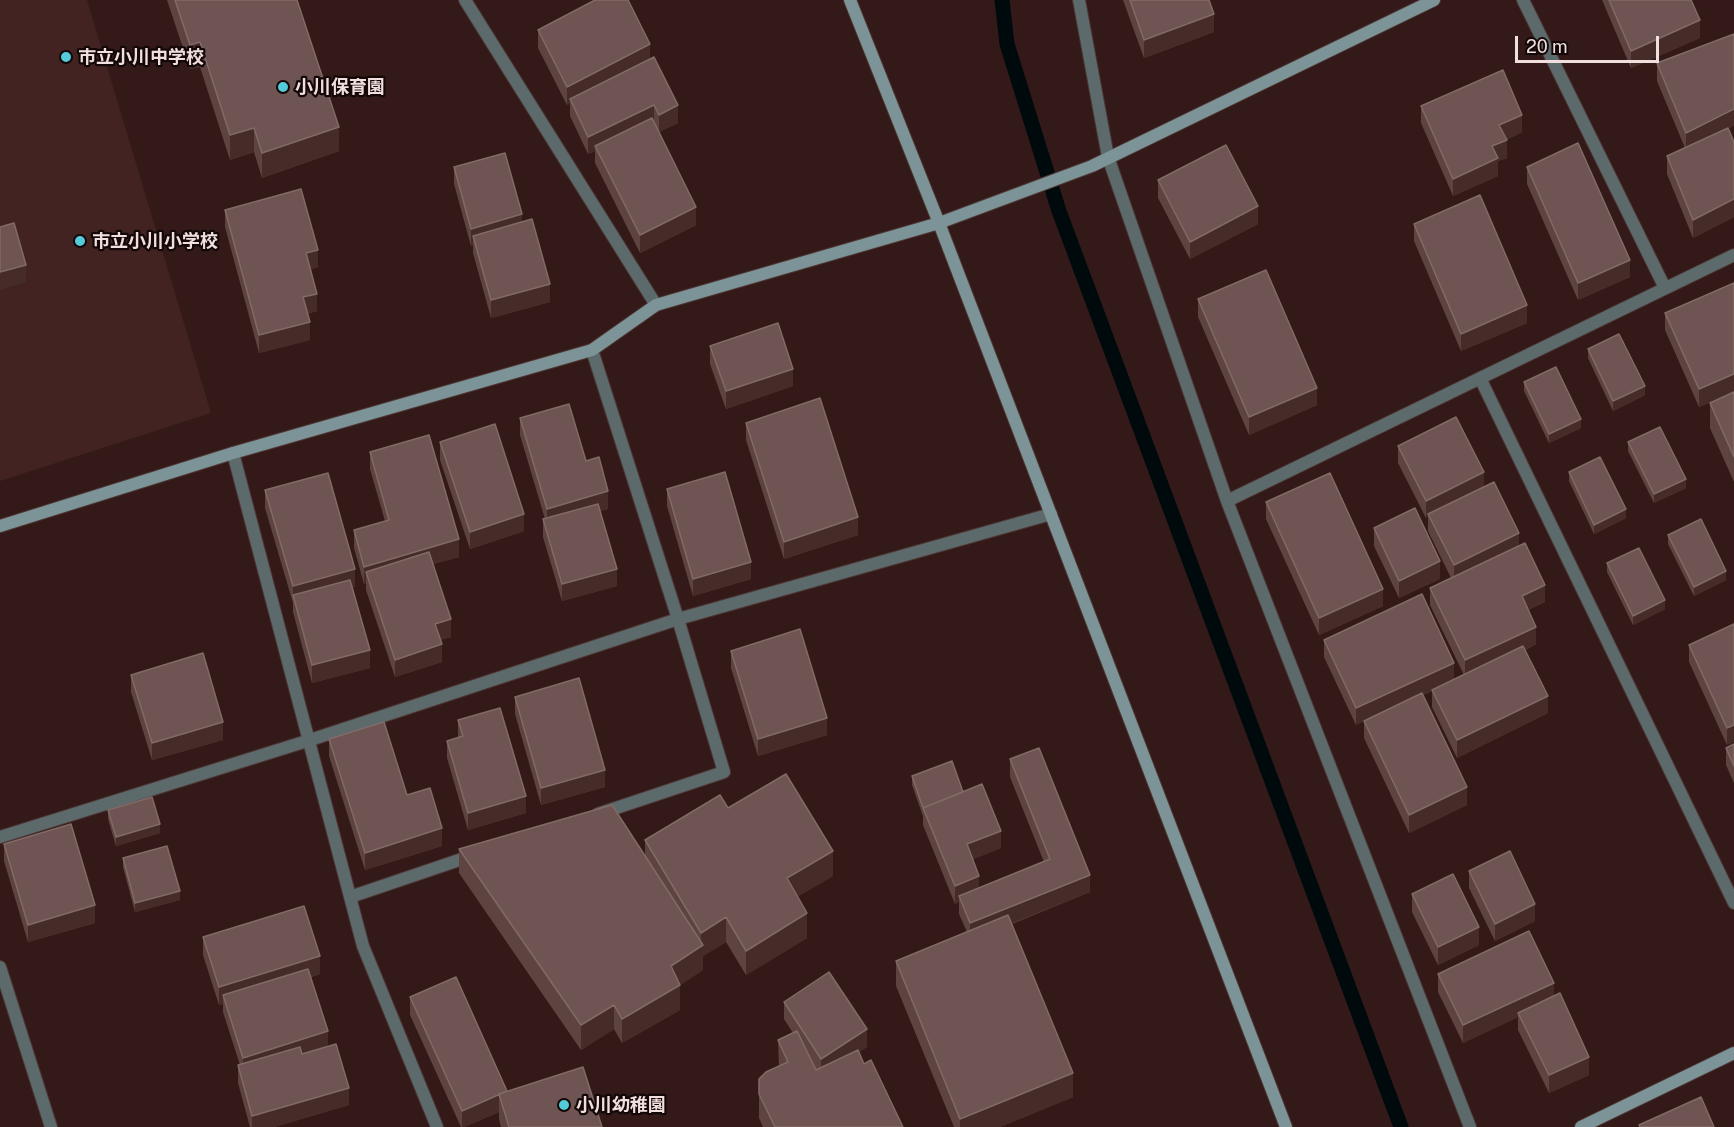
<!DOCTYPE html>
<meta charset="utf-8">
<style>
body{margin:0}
#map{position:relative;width:1734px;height:1127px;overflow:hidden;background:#331a18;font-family:"Public Sans",sans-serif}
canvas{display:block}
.scale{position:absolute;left:1515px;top:36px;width:144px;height:27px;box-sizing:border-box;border:3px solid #f1dfdd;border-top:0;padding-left:8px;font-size:18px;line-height:21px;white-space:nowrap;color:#f1dfdd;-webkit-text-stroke:4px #130807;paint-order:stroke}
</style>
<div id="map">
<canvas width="1734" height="1127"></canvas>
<div class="scale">20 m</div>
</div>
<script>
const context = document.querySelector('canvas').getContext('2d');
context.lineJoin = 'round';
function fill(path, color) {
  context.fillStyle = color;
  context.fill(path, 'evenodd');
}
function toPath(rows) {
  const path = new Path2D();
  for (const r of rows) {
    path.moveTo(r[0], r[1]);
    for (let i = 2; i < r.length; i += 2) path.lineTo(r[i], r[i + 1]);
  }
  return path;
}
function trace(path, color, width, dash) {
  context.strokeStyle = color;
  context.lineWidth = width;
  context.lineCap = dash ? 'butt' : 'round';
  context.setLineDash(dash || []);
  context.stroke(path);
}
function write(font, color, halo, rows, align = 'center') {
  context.font = font + ' "Public Sans","Noto Sans JP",sans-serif';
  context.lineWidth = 4.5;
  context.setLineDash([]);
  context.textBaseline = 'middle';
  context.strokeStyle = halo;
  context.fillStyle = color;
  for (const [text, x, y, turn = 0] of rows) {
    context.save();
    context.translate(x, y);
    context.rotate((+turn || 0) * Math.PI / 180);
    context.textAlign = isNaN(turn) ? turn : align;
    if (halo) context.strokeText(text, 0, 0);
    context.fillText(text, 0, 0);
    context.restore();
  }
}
fill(toPath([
 [0,0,87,0,211,413,0,481]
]), '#422321');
trace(toPath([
 [1002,0,1007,44,1059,211,1401,1127]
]), '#000a0c', 15);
const street = toPath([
 [465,0,656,305],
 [1079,0,1108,157,1227,501,1470,1127],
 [1523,0,1665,288],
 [1480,378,1734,903],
 [233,453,363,946,437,1127],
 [1227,501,1734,255],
 [598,814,724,772,678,619,1051,514],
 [0,837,307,741,678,619,592,350],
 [350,897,474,855],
 [0,967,51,1127]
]);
const secondary = toPath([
 [850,0,939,223,1286,1127],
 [0,526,233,453,592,350,656,305,939,223,1092,166,1434,0],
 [1581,1127,1734,1053]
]);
trace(street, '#4e3634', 14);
trace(secondary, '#4e3634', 14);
trace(street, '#5c6a6c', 12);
trace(secondary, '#7c9497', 12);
fill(toPath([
 [167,0,297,0,339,151,262,178,254,152,230,160,200,67,190,69],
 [1123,0,1209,0,1214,32,1144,58],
 [1602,0,1691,0,1700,38,1631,68],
 [538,30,650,59,678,123,659,132,696,225,640,253,595,163,595,151,588,154,570,116,570,103,567,105,538,48],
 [1657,63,1728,129,1734,142,1734,217,1693,238,1667,174,1667,156,1685,148,1657,81],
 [1421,106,1522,132,1506,140,1507,158,1498,161,1498,176,1453,196,1421,123],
 [454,167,522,222,550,302,491,318,473,253,473,245,471,246,454,184],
 [1527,167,1630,277,1578,300,1527,184],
 [1158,180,1258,224,1190,259,1158,198],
 [225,210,318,267,311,269,317,311,307,314,310,340,259,353,225,227],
 [1414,224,1527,323,1461,351,1414,241],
 [1734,283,1734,392,1699,407,1665,330,1665,313],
 [1198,299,1317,405,1249,435,1198,317],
 [710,346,793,386,726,409,710,364],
 [1588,349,1645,395,1613,411,1588,358],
 [1524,382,1581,428,1549,443,1524,391],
 [1734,392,1734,482,1710,428,1710,403],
 [520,418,586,461,608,509,600,511,617,586,562,601,543,537,543,519,545,519,520,435],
 [746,423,858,535,784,559,746,440],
 [440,442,524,531,470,549,440,460],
 [1628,442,1686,488,1654,503,1628,451],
 [1398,446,1484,487,1519,546,1545,602,1528,610,1536,644,1525,650,1548,713,1457,758,1432,707,1432,691,1423,695,1467,805,1409,833,1364,738,1364,721,1356,725,1324,657,1324,640,1454,679,1464,675,1430,605,1430,588,1451,578,1428,531,1428,517,1426,518,1398,463],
 [370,452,459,557,433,564,451,637,440,640,442,662,395,677,366,590,366,583,364,584,354,548,354,530,385,521,370,469],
 [1569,472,1626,518,1594,534,1569,481],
 [667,489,751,579,693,596,667,506],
 [265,490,355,587,352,587,370,668,312,683,293,612,293,603,265,508],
 [1266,502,1383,606,1319,635,1266,519],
 [1374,528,1440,579,1399,598,1374,546],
 [1668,535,1726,580,1694,596,1668,544],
 [1607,563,1665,609,1633,625,1607,572],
 [1734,624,1727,745,1689,662,1689,645],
 [731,651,827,735,758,756,731,668],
 [131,675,223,740,152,760,131,692],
 [515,697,605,787,541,805,515,714],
 [458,720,526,813,468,830,447,758,447,741,458,737],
 [329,739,407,795,442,846,365,870,329,756],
 [1734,744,1734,783,1726,765,1726,748],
 [1010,759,1090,892,1012,924,1073,1097,1000,1127,954,1127,896,986,896,961,967,932,959,914,959,902,955,904,923,825,923,816,912,785,912,776,963,792,1001,848,973,859,979,888,1044,862,1010,777],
 [728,808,833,876,798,896,807,938,746,975,726,942,703,956,703,970,680,985,680,1010,622,1043,614,1029,581,1050,459,873,459,849,645,856,645,840],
 [108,810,160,833,116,846,108,819],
 [4,844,95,923,28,942,4,861],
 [123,858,180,900,135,912,123,867],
 [1469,871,1535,921,1495,941,1469,888],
 [1412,894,1479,945,1438,965,1412,912],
 [203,937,320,974,311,977,328,1046,349,1105,274,1127,250,1127,238,1083,238,1065,240,1065,223,1012,223,1004,219,1005,203,955],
 [1438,974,1554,996,1589,1075,1549,1093,1518,1030,1518,1017,1463,1043,1438,992],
 [410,997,507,1092,602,1127,501,1127,499,1119,499,1112,464,1127,461,1127,410,1015],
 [784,1002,867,1047,859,1052,864,1064,903,1127,763,1127,759,1118,759,1079,779,1066,778,1040,793,1033,784,1019]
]), '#5e4441');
fill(toPath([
 [1214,14,1214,32,1144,58,1144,40],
 [1700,20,1700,38,1631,68,1631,51],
 [200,42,200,67,190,69,190,45],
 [650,44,650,61,570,99,570,103,567,105,567,87],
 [654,105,654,123,595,146,595,151,588,154,588,137],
 [678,105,678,123,659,132,659,115],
 [1734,109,1734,126,1686,150,1686,133],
 [1522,115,1522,132,1499,143,1499,125],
 [339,127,339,151,262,178,262,153],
 [254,128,254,152,230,160,230,135],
 [1507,140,1507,158,1498,161,1498,176,1453,196,1453,179,1492,146],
 [1734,199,1734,217,1693,238,1693,220],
 [1258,206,1258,224,1190,259,1190,242],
 [696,207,696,225,640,253,640,235],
 [522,214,522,232,473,236,473,245,471,246,471,229],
 [318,250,318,267,306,270,306,253],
 [1630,260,1630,277,1578,300,1578,283],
 [26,265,26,282,0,290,0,272],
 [550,284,550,302,491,318,491,300],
 [317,294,317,311,303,315,303,297],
 [1527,305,1527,323,1461,351,1461,334],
 [310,322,310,340,259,353,259,335],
 [793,369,793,386,726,409,726,391],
 [1734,374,1734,392,1699,407,1699,389],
 [1645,386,1645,395,1613,411,1613,401],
 [1317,388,1317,405,1249,435,1249,417],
 [1581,419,1581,428,1549,443,1549,434],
 [1484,472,1484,489,1428,514,1428,517,1426,518,1426,501],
 [1686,479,1686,488,1654,503,1654,494],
 [608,491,608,509,547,526,547,509],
 [1626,509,1626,518,1594,534,1594,525],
 [524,514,524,531,470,549,470,532],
 [858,517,858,535,784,559,784,542],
 [1519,533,1519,550,1454,583,1454,565],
 [459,539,459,557,369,582,366,572,366,583,364,584,364,567],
 [1440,561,1440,579,1399,598,1399,581],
 [751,562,751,579,693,596,693,579],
 [355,569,355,587,295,603,293,595,293,586],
 [617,569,617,586,562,601,562,584],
 [1726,571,1726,580,1694,596,1694,587],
 [1545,585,1545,602,1522,613,1522,596],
 [1383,589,1383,606,1319,635,1319,618],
 [1665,600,1665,609,1633,625,1633,616],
 [451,619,451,637,435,641,435,624],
 [1536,627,1536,644,1465,678,1465,660],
 [442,644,442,662,395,677,395,660],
 [370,650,370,668,312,683,312,665],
 [1454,663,1454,681,1356,725,1356,708],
 [1548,696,1548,713,1457,758,1457,740],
 [827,718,827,735,758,756,758,739],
 [223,722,223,740,152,760,152,743],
 [1734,725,1734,742,1727,745,1727,728],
 [605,770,605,787,541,805,541,788],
 [1467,787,1467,805,1409,833,1409,815],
 [526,796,526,813,468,830,468,813],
 [160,824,160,833,116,846,116,837],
 [442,828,442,846,365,870,365,853],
 [1001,831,1001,848,967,862,967,844],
 [833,851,833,876,787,903,787,878],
 [1090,875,1090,892,970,940,970,923],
 [979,876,979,893,959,896,959,902,955,904,955,886],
 [180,891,180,900,135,912,135,903],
 [1535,904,1535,921,1495,941,1495,924],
 [95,905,95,923,28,942,28,925],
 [807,913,807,938,746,975,746,951],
 [726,917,726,942,703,956,703,970,674,989,680,985,680,1010,622,1043,622,1019,671,966,701,947,701,933],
 [1479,927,1479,945,1438,965,1438,947],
 [320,956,320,974,226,1003,223,995,223,1004,219,1005,219,987],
 [1554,983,1554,1000,1518,1013,1518,1017,1463,1043,1463,1025],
 [614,1005,614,1029,581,1050,581,1025],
 [867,1029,867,1047,821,1076,821,1059],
 [328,1031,328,1049,243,1075,243,1058],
 [1589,1057,1589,1075,1549,1093,1549,1075],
 [1073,1073,1073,1097,1000,1127,960,1127,960,1119],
 [349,1088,349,1105,274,1127,252,1127,252,1116],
 [507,1091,507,1108,499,1094,499,1112,464,1127,462,1127,462,1111]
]), '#462c29');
const building = toPath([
 [175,0,297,0,339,127,262,153,254,128,230,135,200,42,190,45,175,0],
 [595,0,628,0,650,44,567,87,538,30,595,0],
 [1130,0,1209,0,1214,14,1144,40,1130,0],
 [1609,0,1691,0,1700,20,1631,51,1609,0],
 [1734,34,1734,109,1686,133,1657,63,1734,34],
 [654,57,678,105,659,115,654,105,588,137,570,99,654,57],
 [1503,70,1522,115,1499,125,1507,140,1492,146,1498,158,1453,179,1421,106,1503,70],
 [652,118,696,207,640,235,595,146,652,118],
 [1728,128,1734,142,1734,199,1693,220,1667,156,1728,128],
 [1578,143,1630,260,1578,283,1527,167,1578,143],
 [1226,145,1258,206,1190,242,1158,180,1226,145],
 [505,153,522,214,471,229,454,167,505,153],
 [301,189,318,250,306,253,317,294,303,297,310,322,259,335,225,210,301,189],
 [1480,195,1527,305,1461,334,1414,224,1480,195],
 [532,219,550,284,491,300,473,236,532,219],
 [14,223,26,265,0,272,0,227,14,223],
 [1266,270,1317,388,1249,417,1198,299,1266,270],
 [1734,283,1734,374,1699,389,1665,313,1734,283],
 [778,323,793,369,726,391,710,346,778,323],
 [1619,334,1645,386,1613,401,1588,349,1619,334],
 [1556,367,1581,419,1549,434,1524,382,1556,367],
 [1734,392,1734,457,1710,403,1734,392],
 [820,398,858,517,784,542,746,423,820,398],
 [569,404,586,461,599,457,608,491,547,509,520,418,569,404],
 [1456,417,1484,472,1426,501,1398,446,1456,417],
 [495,424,524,514,470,532,440,442,495,424],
 [1660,427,1686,479,1654,494,1628,442,1660,427],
 [429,435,459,539,364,567,354,530,389,520,370,452,429,435],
 [1600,457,1626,509,1594,525,1569,472,1600,457],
 [725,472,751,562,693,579,667,489,725,472],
 [328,473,355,569,293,586,265,490,328,473],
 [1330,473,1383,589,1319,618,1266,502,1330,473],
 [1494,482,1519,533,1454,565,1428,514,1494,482],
 [598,504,617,569,562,584,543,519,598,504],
 [1415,508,1440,561,1399,581,1374,528,1415,508],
 [1701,519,1726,571,1694,587,1668,535,1701,519],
 [1525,543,1545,585,1522,596,1536,627,1465,660,1430,588,1525,543],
 [1639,548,1665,600,1633,616,1607,563,1639,548],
 [429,552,451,619,435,624,442,644,395,660,366,572,429,552],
 [350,580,370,650,312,665,293,595,350,580],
 [1422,594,1454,663,1356,708,1324,640,1422,594],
 [1734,624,1734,725,1727,728,1689,645,1734,624],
 [800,629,827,718,758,739,731,651,800,629],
 [1523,646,1548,696,1457,740,1432,690,1523,646],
 [203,653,223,722,152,743,131,675,203,653],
 [579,678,605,770,541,788,515,697,579,678],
 [1422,693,1467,787,1409,815,1364,721,1422,693],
 [500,708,526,796,468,813,447,741,463,736,458,720,500,708],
 [384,722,407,795,430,788,442,828,365,853,329,739,384,722],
 [1734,744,1734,766,1726,748,1734,744],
 [1039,748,1090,875,970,923,959,896,1050,859,1010,759,1039,748],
 [952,761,963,792,923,808,912,776,952,761],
 [786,774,833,851,787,878,807,913,746,951,726,917,701,933,645,840,720,795,728,808,786,774],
 [982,784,1001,831,967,844,979,876,955,886,923,808,982,784],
 [152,797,160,824,116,837,108,810,152,797],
 [612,805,703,945,671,966,680,985,622,1019,614,1005,581,1025,459,849,612,805],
 [71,824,95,905,28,925,4,844,71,824],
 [167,846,180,891,135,903,123,858,167,846],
 [1510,851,1535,904,1495,924,1469,871,1510,851],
 [1453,874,1479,927,1438,947,1412,894,1453,874],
 [304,906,320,956,219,987,203,937,304,906],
 [1008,915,1073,1073,960,1119,896,961,1008,915],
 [1529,931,1554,983,1463,1025,1438,974,1529,931],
 [308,969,328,1031,243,1058,223,995,308,969],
 [829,972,867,1029,821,1059,784,1002,829,972],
 [456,977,507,1091,462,1111,410,997,456,977],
 [1560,993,1589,1057,1549,1075,1518,1013,1560,993],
 [797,1031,816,1070,858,1050,864,1064,871,1060,903,1127,775,1127,759,1094,759,1079,766,1072,788,1062,778,1040,797,1031],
 [336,1044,349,1088,252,1116,238,1065,300,1047,302,1054,336,1044],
 [583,1067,602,1127,509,1127,499,1094,583,1067],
 [1701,1097,1714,1127,1640,1127,1639,1125,1701,1097]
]);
fill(building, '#6e5452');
trace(building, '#826a67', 1.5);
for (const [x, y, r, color] of [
 [66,57,6,"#53cbda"],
 [283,87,6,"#53cbda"],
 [80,241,6,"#53cbda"],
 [564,1105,6,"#53cbda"]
]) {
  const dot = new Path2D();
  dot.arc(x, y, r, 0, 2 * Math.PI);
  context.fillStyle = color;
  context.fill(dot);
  trace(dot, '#130807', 2);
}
write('bold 18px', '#f1dfdd', '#130807', [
 ["市立小川中学校",78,57],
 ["小川保育園",295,87],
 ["市立小川小学校",92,241],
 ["小川幼稚園",576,1105]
], 'left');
</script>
